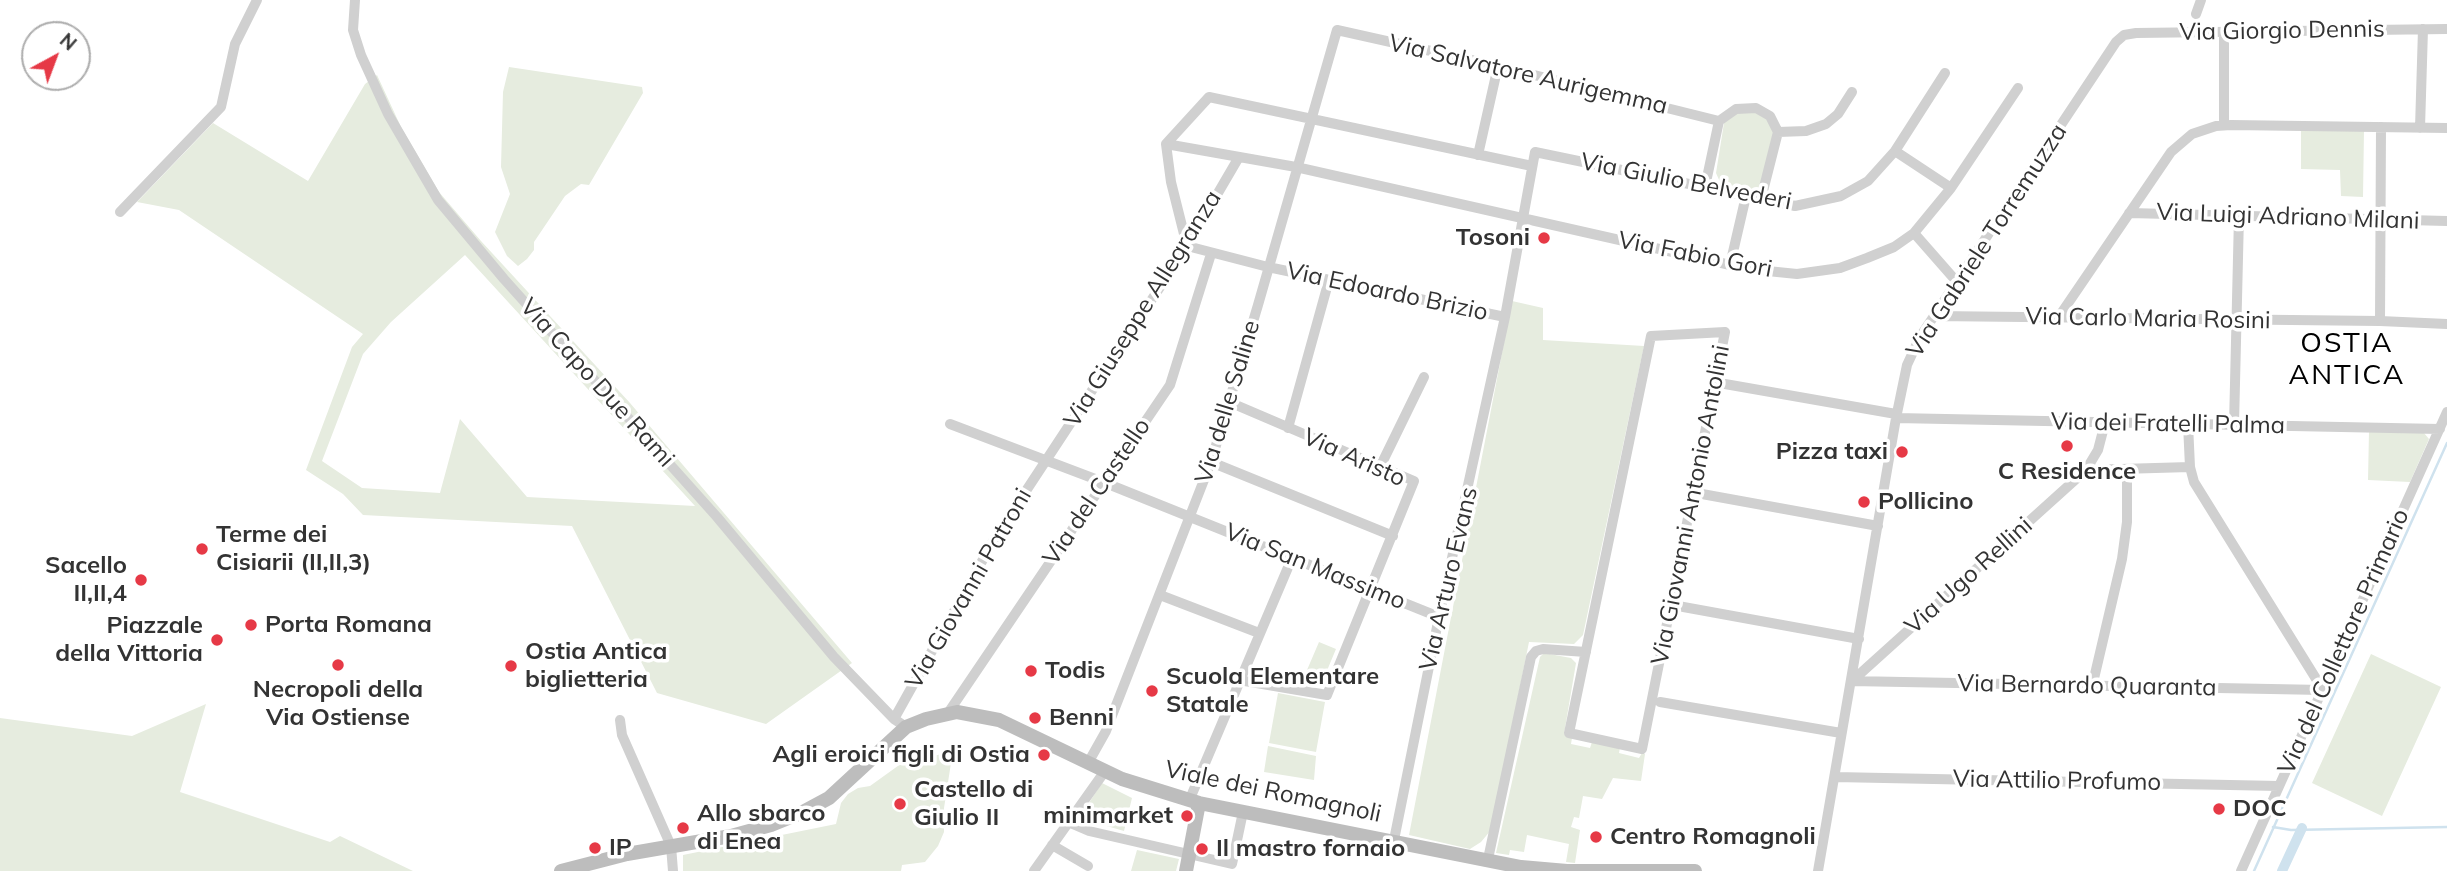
<!DOCTYPE html>
<style>
body{margin:0}
#map{position:relative;width:2447px;height:871px;overflow:hidden;background:#fff;font-family:Mulish,sans-serif}
canvas{display:block}
.north{position:absolute;left:21px;top:21px;width:70px;height:70px;box-sizing:border-box;background:#fff;border:2px solid #adadad;border-radius:50%;rotate:41deg;font-size:19px;font-weight:700;line-height:28px;text-align:center;color:#333}
.north::after{content:'';display:block;margin:auto;width:24px;height:32px;background:#e63946;clip-path:polygon(50% 0,100% 100%,50% 72%,0 100%)}
</style>
<div id="map">
<canvas width="2447" height="871"></canvas>
<div class="north">N</div>
</div>
<script>
const context = document.querySelector('canvas').getContext('2d');
context.lineJoin = 'round';
function fill(path, color) {
  context.fillStyle = color;
  context.fill(path, 'evenodd');
}
function toPath(rows) {
  const path = new Path2D();
  for (const r of rows) {
    path.moveTo(r[0], r[1]);
    for (let i = 2; i < r.length; i += 2) path.lineTo(r[i], r[i + 1]);
  }
  return path;
}
function trace(path, color, width, dash) {
  context.strokeStyle = color;
  context.lineWidth = width;
  context.lineCap = dash ? 'butt' : 'round';
  context.setLineDash(dash || []);
  context.stroke(path);
}
function write(font, color, halo, rows, align = 'center') {
  context.font = font + ' Mulish,sans-serif';
  context.lineWidth = 7;
  context.setLineDash([]);
  context.textBaseline = 'middle';
  context.strokeStyle = halo;
  context.fillStyle = color;
  for (const [text, x, y, turn = 0] of rows) {
    context.save();
    context.translate(x, y);
    context.rotate((+turn || 0) * Math.PI / 180);
    context.textAlign = isNaN(turn) ? turn : align;
    if (halo) context.strokeText(text, 0, 0);
    context.fillText(text, 0, 0);
    context.restore();
  }
}
fill(toPath([
 [509,67,642,87,643,93,589,185,581,184,565,196,534,242,534,250,527,259,518,266,507,256,495,232,510,194,501,167,503,92],
 [377,75,401,127,439,192,481,241,630,403,852,663,766,724,657,693,572,526,363,515,343,494,306,470,352,347,363,334,179,210,137,202,213,123,308,181,365,84],
 [465,255,695,506,527,497,460,419,440,493,362,488,322,461,363,354,391,322],
 [1747,109,1766,117,1773,129,1774,137,1760,192,1725,184,1720,182,1716,173,1724,123,1729,117],
 [2301,130,2364,130,2363,197,2341,196,2340,170,2301,169],
 [1512,301,1543,308,1543,340,1644,346,1583,635,1574,644,1529,642,1491,830,1481,842,1470,849,1409,835],
 [2369,431,2424,433,2429,439,2410,482,2368,480],
 [1319,642,1336,649,1321,685,1304,677],
 [1544,653,1571,658,1576,663,1564,734,1572,738,1571,744,1590,748,1592,742,1620,747,1619,753,1639,758,1642,753,1645,754,1641,781,1613,778,1602,799,1583,796,1579,818,1574,817,1571,827,1580,830,1575,863,1566,862,1569,844,1527,835,1524,852,1510,850,1509,855,1496,853,1540,657],
 [2371,654,2441,687,2382,816,2312,783],
 [1278,693,1325,702,1316,752,1269,743],
 [206,704,180,792,330,842,340,836,413,871,0,871,0,718,132,736],
 [1268,746,1316,756,1314,780,1264,772],
 [942,754,951,763,944,808,944,832,938,846,925,862,902,865,901,871,683,871,683,855,836,824,841,803,848,794,858,788,870,786,902,763],
 [1102,783,1132,798,1124,831,1079,818],
 [1137,850,1179,859,1176,871,1131,871]
]), '#e6ecdf');
trace(toPath([
 [2273,827,2291,830,2447,827],
 [2254,871,2447,443]
]), '#cfe2ee', 2.5);
trace(toPath([
 [2282,871,2302,828]
]), '#cfe2ee', 10);
trace(toPath([
 [355,0,353,30,361,55,388,114,438,200,504,279,717,517,834,657,894,719,906,727],
 [2196,14,2201,0],
 [2224,125,2224,31],
 [2420,128,2423,29],
 [1778,132,1806,131,1826,124,1838,114,1852,92],
 [1166,144,1296,167,1748,269,1797,274,1840,268,1867,258,1894,247,1914,233,1951,188,2018,88],
 [1895,151,1951,188],
 [1478,155,1498,66],
 [1705,187,1719,121,1736,109,1756,108,1770,116,1778,132,1761,199],
 [120,212,221,107,235,44,257,0],
 [2129,213,2447,221],
 [1914,233,1957,282],
 [1730,265,1746,196],
 [1934,316,2380,321,2447,324],
 [1505,317,1268,267,1187,246,1171,182,1166,144,1209,97,1532,166],
 [2058,318,2171,152,2192,134,2216,126,2231,125,2447,128],
 [2380,321,2381,127],
 [1725,332,1642,749,1569,733,1651,336,1725,332],
 [1725,384,1896,414],
 [1229,402,1414,481,1327,695,1239,680],
 [1896,418,2440,429],
 [950,424,1103,482,1439,617],
 [2188,424,2190,467,2194,482,2323,690],
 [2234,425,2239,216],
 [1288,428,1329,280],
 [1211,462,1393,536],
 [1380,467,1424,377],
 [2086,470,2190,467],
 [1702,494,1878,526],
 [1160,595,1259,633],
 [1678,606,1859,639],
 [1851,681,2323,690],
 [1852,681,2086,470,2098,450,2105,423],
 [2092,687,2122,559,2127,522,2127,470],
 [1660,702,1841,733],
 [948,713,1170,385,1211,254],
 [894,719,995,538,1187,246,1239,157],
 [620,720,622,735,671,846,673,871],
 [1088,763,1106,731,1211,462,1258,305,1337,30,1498,66,1719,121],
 [1835,777,2279,786],
 [1189,801,1292,558],
 [1068,822,1089,831,1232,864,1243,812],
 [1394,840,1439,617,1505,317,1535,152,1795,206,1841,196,1868,181,1895,151,1945,73],
 [1052,845,1088,866],
 [1488,859,1531,657,1536,651,1543,649,1586,652],
 [1034,871,1105,771],
 [1818,871,1896,418,1907,365,1920,337,1934,316,2116,42,2124,35,2136,33,2447,29],
 [2241,871,2447,412]
]), '#d0d0d0', 10);
trace(toPath([
 [561,871,627,854,731,836,771,825,803,812,829,798,906,727,926,719,957,712,999,720,1122,779,1199,803,1521,867,1567,871,1695,871],
 [1186,871,1199,803]
]), '#bdbdbd', 14);
for (const [x, y, r, color] of [
 [1544,238,7,"#e63946"],
 [2067,446,7,"#e63946"],
 [1902,452,7,"#e63946"],
 [1864,502,7,"#e63946"],
 [202,549,7,"#e63946"],
 [141,580,7,"#e63946"],
 [251,625,7,"#e63946"],
 [217,640,7,"#e63946"],
 [338,665,7,"#e63946"],
 [511,666,7,"#e63946"],
 [1031,671,7,"#e63946"],
 [1152,691,7,"#e63946"],
 [1035,718,7,"#e63946"],
 [1044,755,7,"#e63946"],
 [900,804,7,"#e63946"],
 [2219,809,7,"#e63946"],
 [1187,816,7,"#e63946"],
 [683,828,7,"#e63946"],
 [1596,837,7,"#e63946"],
 [595,848,7,"#e63946"],
 [1202,849,7,"#e63946"]
]) {
  const dot = new Path2D();
  dot.arc(x, y, r, 0, 2 * Math.PI);
  context.fillStyle = color;
  context.fill(dot);
  trace(dot, '#fff', 2.5);
}
write('24px', '#333', '#fff', [
 ["Via Giorgio Dennis",2282,31,-1],
 ["Via Salvatore Aurigemma",1528,75,13],
 ["Via Giulio Belvederi",1686,182,11],
 ["Via Luigi Adriano Milani",2288,217,2],
 ["Via Gabriele Torremuzza",1987,241,-57],
 ["Via Fabio Gori",1695,255,11],
 ["Via Edoardo Brizio",1387,292,12],
 ["Via Giuseppe Allegranza",1143,309,-58],
 ["Via Carlo Maria Rosini",2148,319,1],
 ["Via Capo Due Rami",597,383,48],
 ["Via delle Saline",1228,402,-73],
 ["Via dei Fratelli Palma",2168,424,1],
 ["Via Aristo",1354,458,24],
 ["Via del Castello",1097,492,-56],
 ["Via Giovanni Antonio Antolini",1691,505,-79],
 ["Via San Massimo",1315,567,22],
 ["Via Ugo Rellini",1969,576,-42],
 ["Via Arturo Evans",1449,579,-77],
 ["Via Giovanni Patroni",969,589,-60],
 ["Via del Collettore Primario",2344,642,-66],
 ["Via Bernardo Quaranta",2087,686,1],
 ["Via Attilio Profumo",2057,781,1],
 ["Viale dei Romagnoli",1273,792,12]
]);
write('bold 24px', '#333', '#fff', [
 ["Tosoni",1530,238,"right"],
 ["Pizza taxi",1888,452,"right"],
 ["C Residence",2067,472,"center"],
 ["Pollicino",1878,502],
 ["Terme dei",216,535],
 ["Cisiarii (II,II,3)",216,563],
 ["Sacello",127,566,"right"],
 ["II,II,4",127,594,"right"],
 ["Porta Romana",265,625],
 ["Piazzale",203,626,"right"],
 ["della Vittoria",203,654,"right"],
 ["Ostia Antica",525,652],
 ["biglietteria",525,680],
 ["Todis",1045,671],
 ["Scuola Elementare",1166,677],
 ["Statale",1166,705],
 ["Necropoli della",338,690,"center"],
 ["Via Ostiense",338,718,"center"],
 ["Benni",1049,718],
 ["Agli eroici figli di Ostia",1030,755,"right"],
 ["Castello di",914,790],
 ["Giulio II",914,818],
 ["DOC",2233,809],
 ["Allo sbarco",697,814],
 ["di Enea",697,842],
 ["minimarket",1173,816,"right"],
 ["Centro Romagnoli",1610,837],
 ["IP",609,848],
 ["Il mastro fornaio",1216,849]
], 'left');
context.letterSpacing = '2px';
write('28px', '#000', '#fff', [
 ["OSTIA",2347,344],
 ["ANTICA",2347,376]
]);
context.letterSpacing = '0px';
</script>
